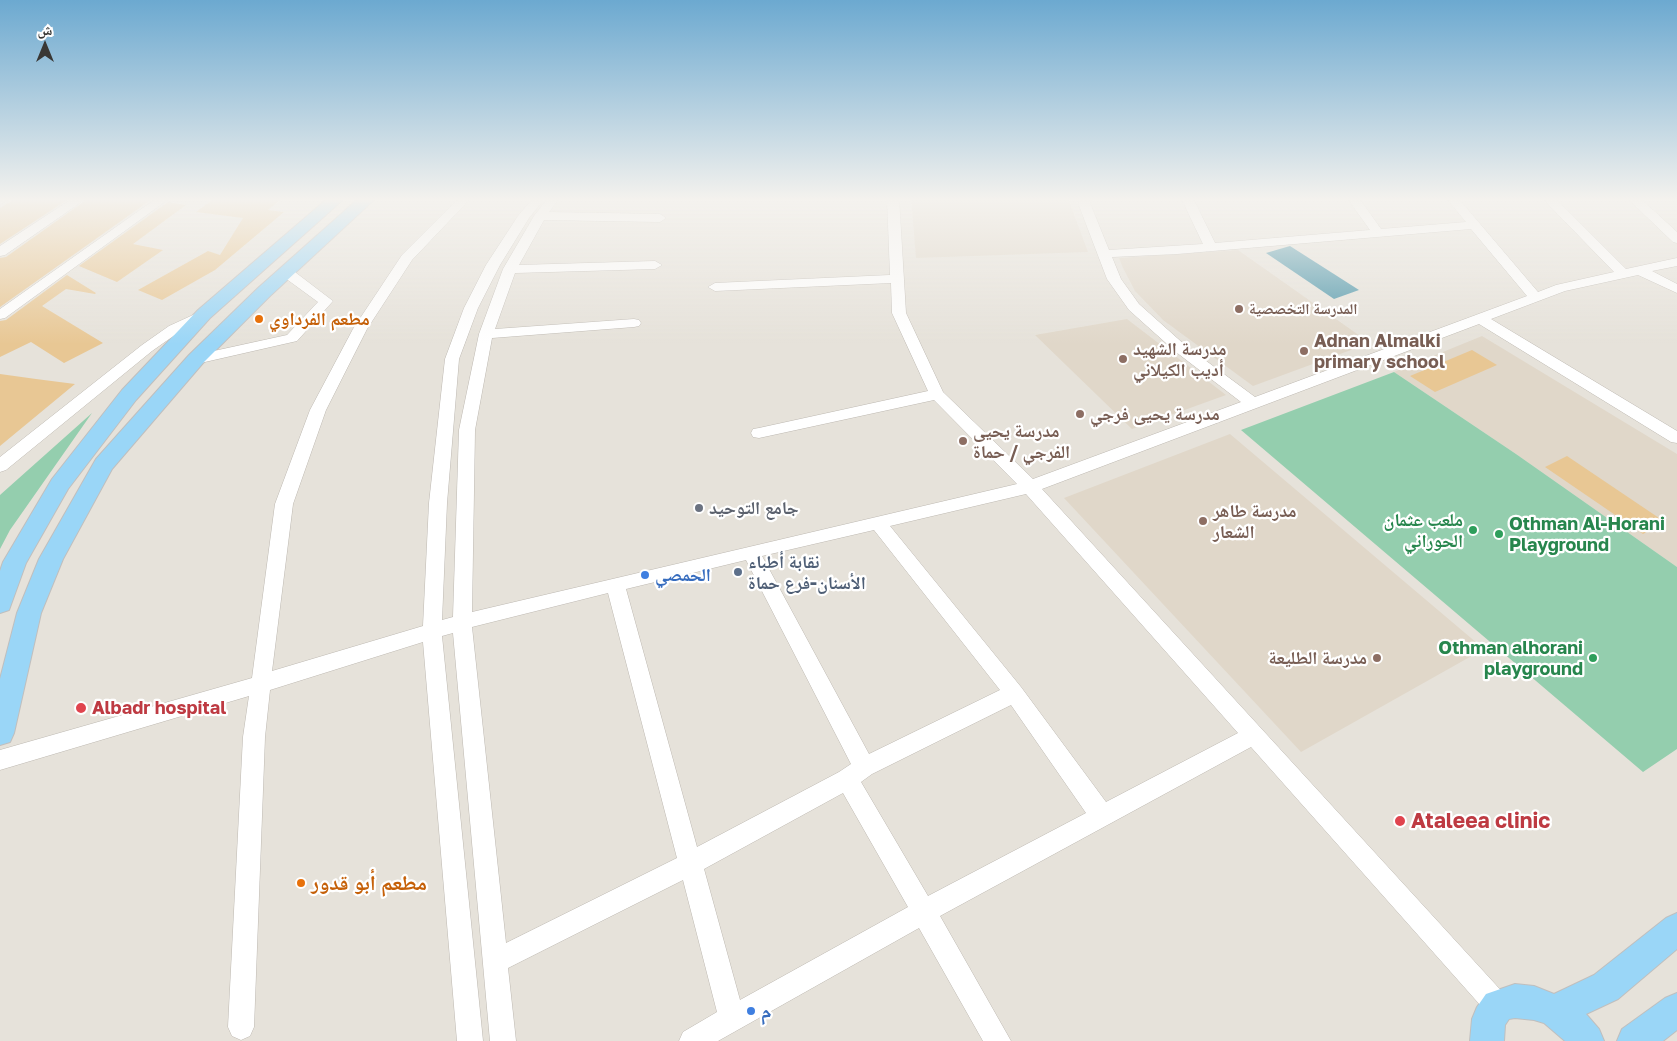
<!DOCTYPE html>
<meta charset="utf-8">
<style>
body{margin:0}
#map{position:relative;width:1677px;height:1041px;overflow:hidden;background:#e6e2da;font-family:"Golos Text","Noto Naskh Arabic",sans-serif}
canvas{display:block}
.north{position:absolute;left:20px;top:20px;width:50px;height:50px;-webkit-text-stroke:4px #fff;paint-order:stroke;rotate:0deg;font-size:14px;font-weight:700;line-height:20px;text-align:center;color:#393835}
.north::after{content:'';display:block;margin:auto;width:18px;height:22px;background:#393835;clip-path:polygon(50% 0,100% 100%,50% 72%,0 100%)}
</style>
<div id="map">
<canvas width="1677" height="1041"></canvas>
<div class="north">ش</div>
</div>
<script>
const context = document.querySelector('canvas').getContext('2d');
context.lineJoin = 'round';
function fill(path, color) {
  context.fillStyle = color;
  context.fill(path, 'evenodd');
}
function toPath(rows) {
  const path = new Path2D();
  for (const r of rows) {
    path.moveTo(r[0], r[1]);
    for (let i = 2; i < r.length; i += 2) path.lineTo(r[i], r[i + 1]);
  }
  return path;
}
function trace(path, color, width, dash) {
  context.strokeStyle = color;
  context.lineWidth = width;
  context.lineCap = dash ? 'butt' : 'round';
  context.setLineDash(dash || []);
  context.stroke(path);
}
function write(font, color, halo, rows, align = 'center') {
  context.font = font + ' "Golos Text","Noto Naskh Arabic",sans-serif';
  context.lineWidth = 4.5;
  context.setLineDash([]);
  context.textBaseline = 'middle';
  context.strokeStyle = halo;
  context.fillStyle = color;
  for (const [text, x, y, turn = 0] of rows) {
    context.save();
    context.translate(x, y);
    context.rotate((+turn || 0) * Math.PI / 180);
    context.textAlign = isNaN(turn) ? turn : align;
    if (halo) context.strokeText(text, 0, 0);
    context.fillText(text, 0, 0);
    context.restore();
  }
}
fill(toPath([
 [911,198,1068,198,1088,252,916,258],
 [1238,250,1370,343,1253,386,1163,320,1135,291,1123,268,1119,258],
 [1127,319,1226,395,1132,429,1035,335],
 [1482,336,1677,454,1677,567,1516,454,1394,372],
 [1230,434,1484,649,1301,752,1064,498]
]), '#e0d7c9');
fill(toPath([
 [1394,372,1516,454,1677,567,1677,749,1643,772,1241,430],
 [92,413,10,530,0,549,0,495]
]), '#94ceae');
fill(toPath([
 [1290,246,1359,290,1334,299,1266,253]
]), '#5298ab');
fill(toPath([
 [16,198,70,198,0,244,0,208],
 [89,198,152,199,0,307,0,258,6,257],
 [215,198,257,198,280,200,268,210,284,212,215,270,162,300,138,290,208,251,220,255,243,218,196,212],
 [168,202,186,205,133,244,163,250,117,282,79,266],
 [67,275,96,293,95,294,66,289,42,306,103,343,64,363,31,342,0,357,0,321,6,320],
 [1472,350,1497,365,1435,392,1410,376],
 [0,374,36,379,75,384,0,446],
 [1567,456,1665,522,1643,534,1545,467]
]), '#e8c794');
const minor = toPath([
 [0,198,12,198,0,205,0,198],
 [73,198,87,198,5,255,0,256,0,246,73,198],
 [157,198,170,198,5,318,0,319,0,309,157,198],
 [459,198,471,198,412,260,367,329,326,410,293,504,272,671,423,626,429,503,445,359,464,308,486,265,518,216,533,198,545,198,529,218,500,265,478,308,459,359,447,503,442,620,453,617,459,430,479,334,503,269,534,216,548,198,560,198,549,212,660,214,666,218,660,222,544,220,519,265,655,261,662,265,655,269,515,273,495,329,634,319,639,320,641,323,639,326,634,327,492,338,475,430,472,612,1017,484,934,400,759,438,753,437,751,433,753,429,759,428,928,391,892,313,891,283,715,291,708,287,715,283,890,275,887,198,899,198,906,313,943,392,1033,479,1241,402,1176,352,1129,310,1107,279,1078,203,1080,198,1092,198,1090,203,1109,250,1203,244,1181,198,1193,198,1215,243,1370,230,1347,198,1359,198,1381,229,1466,222,1446,198,1458,198,1538,292,1556,285,1614,272,1542,198,1555,198,1626,269,1677,258,1677,266,1652,271,1677,284,1677,293,1638,275,1565,291,1491,319,1677,431,1677,443,1671,442,1479,324,1042,489,1507,997,1511,1006,1507,1015,1498,1019,1489,1015,1251,747,940,916,1011,1041,983,1041,919,928,718,1041,679,1041,683,1032,717,1012,683,880,508,968,516,1041,490,1041,453,633,442,636,483,1041,457,1041,423,642,270,690,265,737,254,1027,250,1036,241,1040,232,1036,228,1027,243,737,249,696,0,770,0,750,252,678,275,504,310,410,353,329,402,255,459,198],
 [1471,229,1527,296,1255,397,1186,346,1139,304,1121,279,1112,257,1177,254,1471,229],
 [1026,494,1238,733,1106,802,1021,687,890,526,1026,494],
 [874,530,1000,690,869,754,762,556,874,530],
 [746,560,851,764,839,772,697,847,626,589,746,560],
 [608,593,677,858,506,943,472,627,608,593],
 [1011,705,1086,813,928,896,861,782,872,774,1011,705],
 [843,793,908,907,740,1000,704,869,843,793],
 [1627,198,1640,198,1677,232,1677,243,1673,242,1627,198],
 [286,268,291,269,333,301,297,341,196,364,191,362,189,359,191,356,287,335,318,302,281,275,279,272,286,268],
 [204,310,209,311,211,314,209,317,179,332,152,351,6,470,0,472,0,457,142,345,169,326,204,310]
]);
const major = toPath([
 [328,198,345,198,210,318,136,400,68,489,26,563,9,610,0,613,0,571,3,562,52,479,122,390,198,310,328,198],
 [359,198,376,198,270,296,203,363,112,469,63,559,41,613,14,733,10,742,0,745,0,679,17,613,39,559,96,459,189,355,258,288,359,198],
 [1677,913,1677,949,1618,999,1586,1014,1599,1029,1604,1041,1565,1041,1544,1023,1534,1020,1515,1018,1509,1019,1505,1025,1504,1041,1470,1041,1472,1019,1477,1007,1486,994,1515,984,1534,986,1554,994,1594,975,1666,918,1677,913],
 [1677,993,1677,1030,1663,1041,1617,1041,1622,1029,1665,998,1677,993]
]);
trace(minor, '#bdb8b1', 1);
trace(major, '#c0bfbe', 2);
fill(minor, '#fff');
fill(major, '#9ad6f7');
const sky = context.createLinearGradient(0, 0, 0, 344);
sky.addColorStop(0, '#6ca9d0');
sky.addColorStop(0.58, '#f4f2ee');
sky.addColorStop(1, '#f4f2ee00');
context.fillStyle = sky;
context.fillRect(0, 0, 1677, 344);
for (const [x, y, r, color] of [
 [1239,309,5,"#8d6e63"],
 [259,319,5,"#e8710a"],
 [1304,351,5,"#8d6e63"],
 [1123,359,5,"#8d6e63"],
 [1080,414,5,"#8d6e63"],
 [963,441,5,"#8d6e63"],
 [699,508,5,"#6b7280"],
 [1203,521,5,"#8d6e63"],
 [1473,530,5,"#2e9e5b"],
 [1499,534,5,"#2e9e5b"],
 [738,572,5,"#5c6f8a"],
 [645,575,5,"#3f7fe0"],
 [1377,658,5,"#8d6e63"],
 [1593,658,5,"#2e9e5b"],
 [81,708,6,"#e0444e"],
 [1400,821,6,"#e0444e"],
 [301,883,5,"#e8710a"],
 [751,1011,5,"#3f7fe0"]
]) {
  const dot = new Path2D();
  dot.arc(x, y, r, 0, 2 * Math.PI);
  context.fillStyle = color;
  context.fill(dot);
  trace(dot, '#fff', 2);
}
write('bold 15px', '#785e54', '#fff', [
 ["المدرسة التخصصية",1249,309]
], 'left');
write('bold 18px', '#c56008', '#fff', [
 ["مطعم الفرداوي",269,319]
], 'left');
write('bold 18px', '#785e54', '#fff', [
 ["Adnan Almalki",1314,341],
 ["primary school",1314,362],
 ["مدرسة الشهيد",1133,349],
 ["أديب الكيلاني",1133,370],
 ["مدرسة يحيى فرجي",1090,414],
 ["مدرسة يحيى",973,431],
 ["الفرجي / حماة",973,452],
 ["مدرسة طاهر",1213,511],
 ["الشعار",1213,532],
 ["مدرسة الطليعة",1367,658,"right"]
], 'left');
write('bold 18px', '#5b616d', '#fff', [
 ["جامع التوحيد",709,508]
], 'left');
write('bold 18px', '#27864d', '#fff', [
 ["ملعب عثمان",1463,520],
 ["الحوراني",1463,541],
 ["Othman Al-Horani",1509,524,"left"],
 ["Playground",1509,545,"left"],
 ["Othman alhorani",1583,648],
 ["playground",1583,669]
], 'right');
write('bold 18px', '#4e5e75', '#fff', [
 ["نقابة أطباء",748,562],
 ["الأسنان-فرع حماة",748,583]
], 'left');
write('bold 18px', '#366cbe', '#fff', [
 ["الحمصي",655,575]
], 'left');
write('bold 18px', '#be3a42', '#fff', [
 ["Albadr hospital",92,708]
], 'left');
write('bold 21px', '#be3a42', '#fff', [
 ["Ataleea clinic",1411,821]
], 'left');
write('bold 21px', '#c56008', '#fff', [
 ["مطعم أبو قدور",311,883]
], 'left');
write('bold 21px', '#366cbe', '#fff', [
 ["م",761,1011]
], 'left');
</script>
